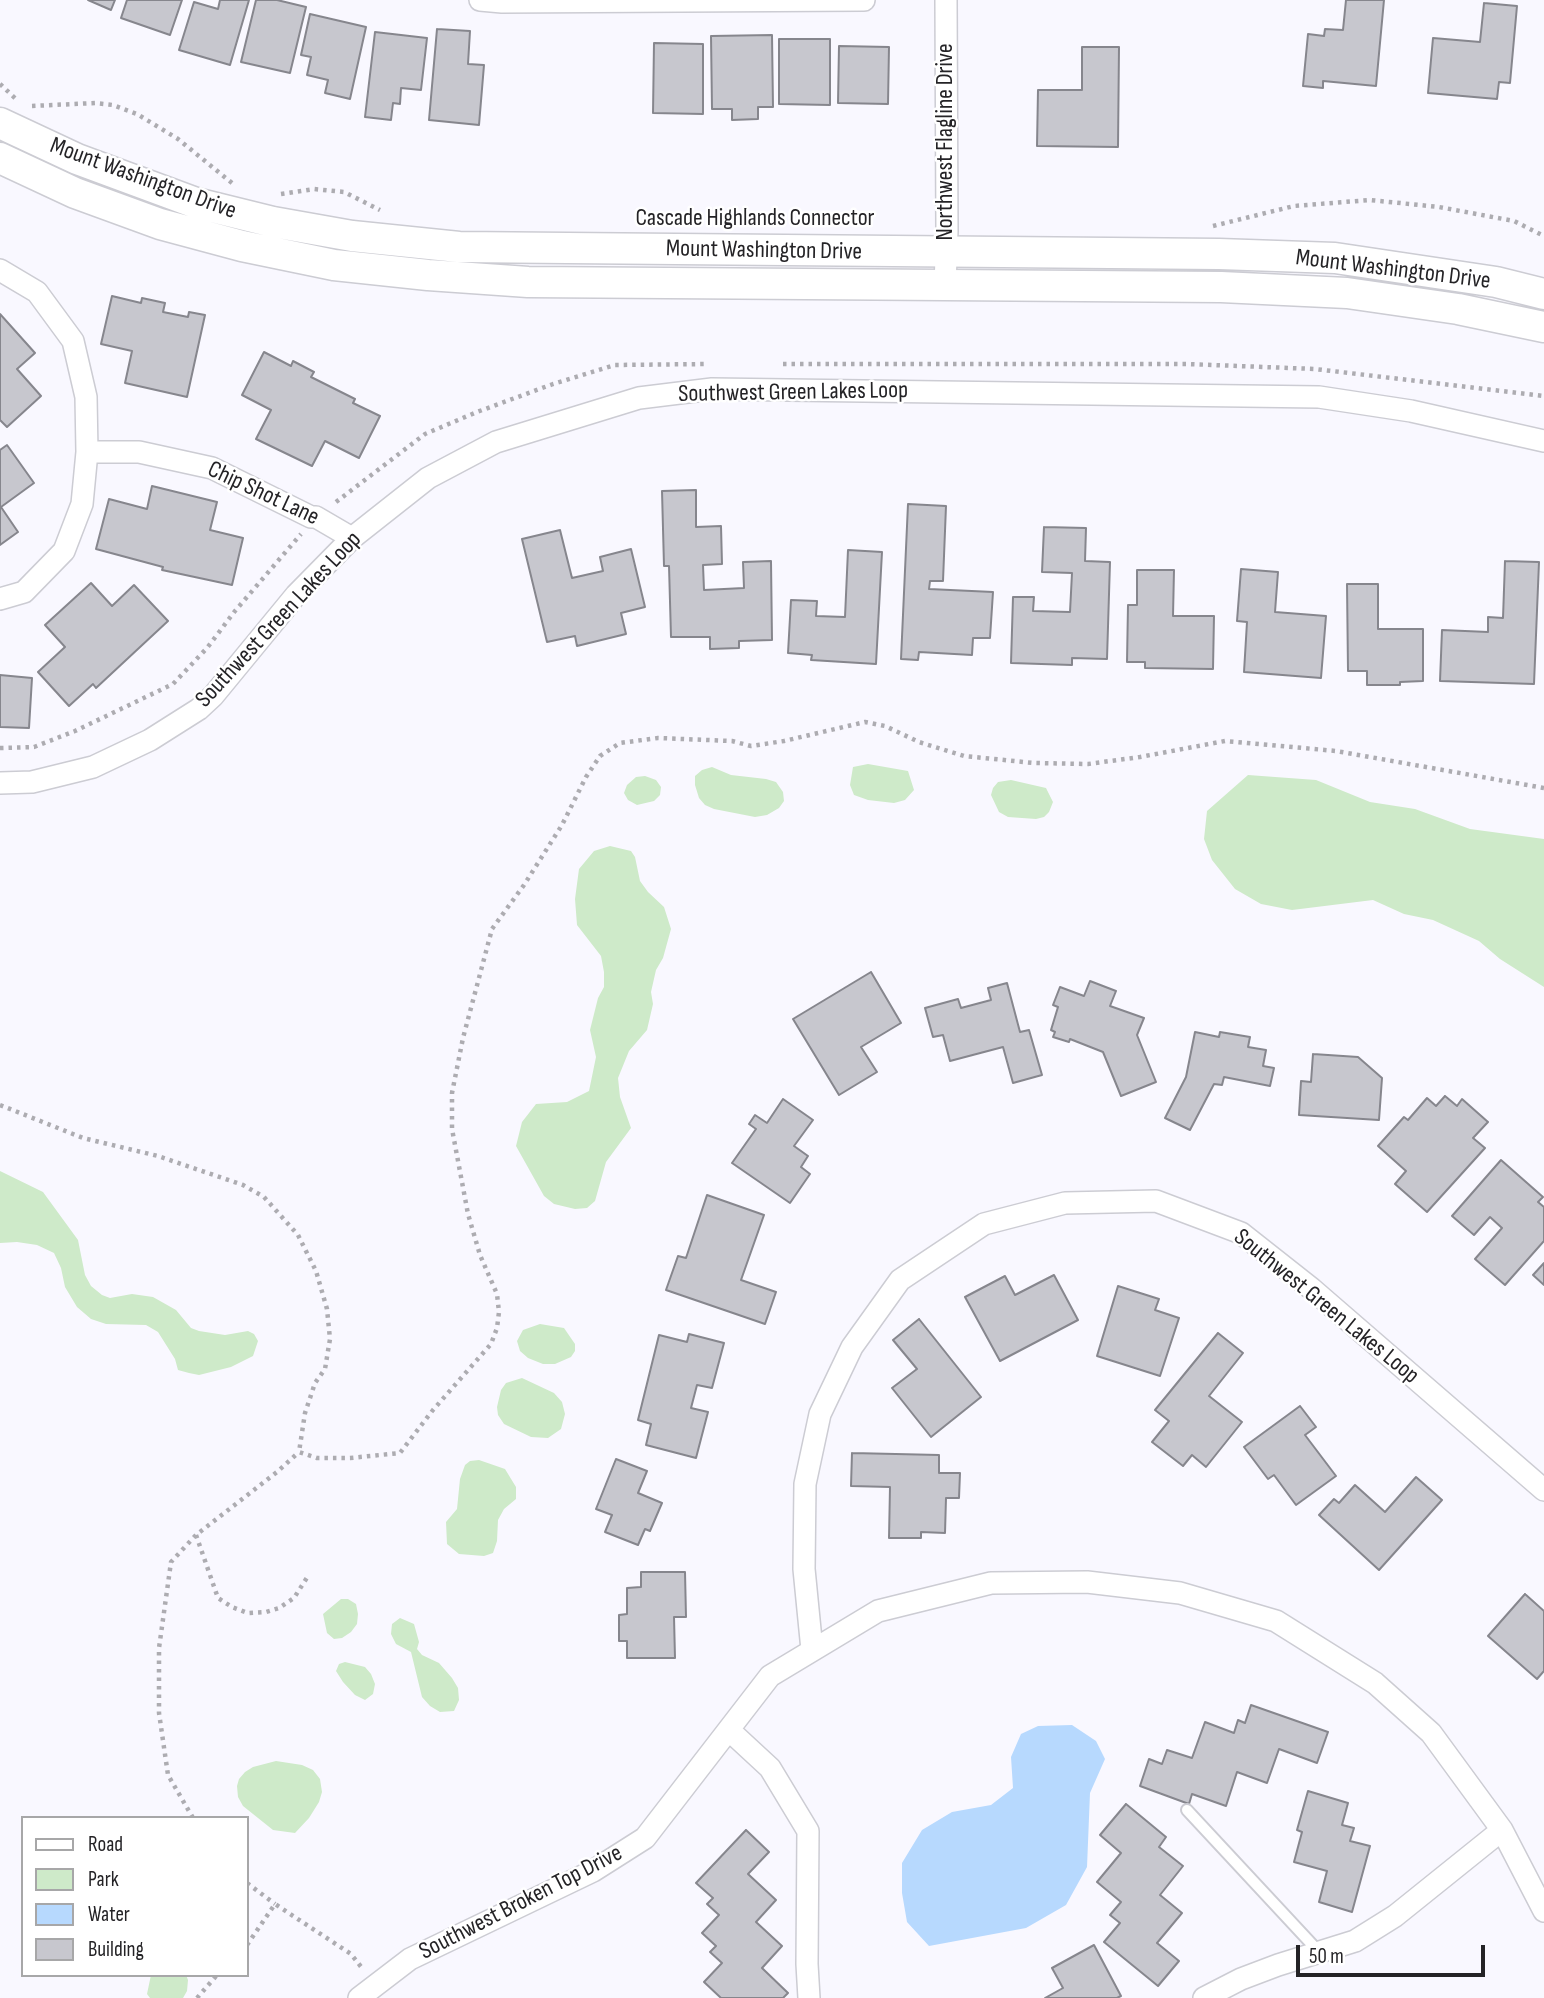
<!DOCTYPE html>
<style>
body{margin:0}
#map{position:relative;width:1544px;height:1998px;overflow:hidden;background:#f9f8ff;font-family:"Sofia Sans Condensed",sans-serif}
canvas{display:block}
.legend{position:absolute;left:21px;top:1816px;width:228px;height:161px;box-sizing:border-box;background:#fff;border:2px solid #a7a7a8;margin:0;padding:9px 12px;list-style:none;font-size:21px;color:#242326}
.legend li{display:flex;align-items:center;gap:14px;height:35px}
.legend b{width:35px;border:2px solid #a7a7a8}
.scale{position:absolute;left:1296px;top:1945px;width:189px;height:32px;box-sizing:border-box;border:4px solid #242326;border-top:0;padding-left:9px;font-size:21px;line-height:24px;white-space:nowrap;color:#242326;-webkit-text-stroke:5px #fff;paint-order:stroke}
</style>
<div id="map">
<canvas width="1544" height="1998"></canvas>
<ul class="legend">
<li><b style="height:9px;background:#fff"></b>Road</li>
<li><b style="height:19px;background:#ceeac9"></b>Park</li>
<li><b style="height:19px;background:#b7d9fe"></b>Water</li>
<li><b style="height:19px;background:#c7c7ce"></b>Building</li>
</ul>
<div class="scale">50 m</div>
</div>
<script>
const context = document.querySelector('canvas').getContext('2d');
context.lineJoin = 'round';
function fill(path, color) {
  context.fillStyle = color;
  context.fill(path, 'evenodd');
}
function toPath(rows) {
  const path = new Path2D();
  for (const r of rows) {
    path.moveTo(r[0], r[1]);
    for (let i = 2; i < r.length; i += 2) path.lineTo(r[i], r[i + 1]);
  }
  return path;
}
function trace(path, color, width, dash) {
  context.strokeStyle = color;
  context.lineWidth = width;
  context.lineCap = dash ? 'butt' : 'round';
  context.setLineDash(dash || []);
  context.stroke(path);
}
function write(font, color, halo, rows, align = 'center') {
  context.font = font + ' "Sofia Sans Condensed",sans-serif';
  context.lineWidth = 5;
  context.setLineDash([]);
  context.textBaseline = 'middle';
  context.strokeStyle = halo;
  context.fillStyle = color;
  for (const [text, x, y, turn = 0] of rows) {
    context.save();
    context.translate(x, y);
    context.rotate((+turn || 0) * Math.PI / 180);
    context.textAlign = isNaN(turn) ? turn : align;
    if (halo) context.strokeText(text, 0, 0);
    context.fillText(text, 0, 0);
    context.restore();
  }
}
fill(toPath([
 [868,764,908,771,914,790,905,800,894,803,868,800,854,795,850,785,853,767],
 [712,767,731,775,766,779,776,782,783,792,784,801,779,808,767,815,755,817,714,809,705,805,699,798,695,785,695,776,702,770],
 [1248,775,1316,780,1370,802,1415,809,1470,829,1544,839,1544,987,1500,959,1479,941,1433,920,1404,914,1373,900,1292,910,1261,904,1235,889,1212,860,1204,839,1207,811],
 [645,776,656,780,661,787,660,795,654,801,637,805,628,800,624,793,627,785,636,777],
 [1011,780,1046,788,1053,802,1049,812,1044,817,1036,819,1008,817,999,812,991,795,993,788,998,782],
 [610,846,631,851,635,857,640,881,648,892,664,907,671,929,663,958,656,970,651,992,653,1004,647,1030,629,1051,618,1078,620,1097,631,1128,606,1162,595,1201,587,1208,575,1209,554,1204,544,1196,516,1146,522,1122,536,1104,567,1102,589,1091,596,1057,590,1030,598,998,604,987,604,972,601,956,577,925,575,899,579,869,594,851],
 [0,1171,43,1192,78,1240,85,1275,91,1286,102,1295,110,1298,132,1294,153,1297,176,1310,191,1328,199,1331,225,1335,248,1331,254,1334,258,1341,253,1356,231,1367,199,1375,189,1373,178,1370,175,1359,158,1332,146,1325,106,1324,91,1319,77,1307,65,1287,61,1268,54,1253,37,1245,17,1242,0,1243],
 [540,1324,564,1328,575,1344,575,1351,571,1357,555,1364,543,1364,528,1358,520,1351,517,1341,523,1330],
 [522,1378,554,1393,562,1402,565,1414,561,1429,548,1438,531,1437,504,1424,498,1415,497,1407,501,1390,506,1383],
 [479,1460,505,1469,516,1487,516,1499,504,1509,498,1520,497,1541,493,1553,484,1556,459,1554,447,1544,446,1522,457,1509,460,1479,465,1465,470,1461],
 [341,1599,348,1599,356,1604,358,1614,357,1624,351,1632,342,1638,334,1639,327,1633,323,1614],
 [400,1618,414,1624,419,1642,417,1649,422,1655,439,1663,452,1678,458,1688,459,1700,454,1711,440,1712,430,1706,422,1697,411,1652,396,1644,391,1634,392,1624],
 [345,1662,365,1667,371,1674,375,1684,373,1694,365,1700,355,1695,343,1682,336,1671,339,1664],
 [276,1761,302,1765,313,1770,320,1779,322,1792,319,1802,309,1818,295,1833,273,1830,243,1806,238,1797,237,1786,239,1779,245,1772,253,1767],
 [151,1975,186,1975,188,1980,187,1991,183,1998,150,1998,147,1994]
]), '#ceeac9');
fill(toPath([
 [1072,1725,1096,1741,1105,1759,1090,1793,1087,1867,1066,1905,1026,1928,929,1946,907,1922,902,1893,902,1863,922,1830,952,1812,991,1805,1013,1788,1011,1757,1021,1734,1038,1726]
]), '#b7d9fe');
const building = toPath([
 [88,0,115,0,111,10,88,0],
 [127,0,182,0,170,35,121,18,127,0],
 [220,0,249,0,230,65,179,50,194,2,218,9,220,0],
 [256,0,277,0,306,7,290,73,241,62,256,0],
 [1346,0,1384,0,1376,86,1323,81,1323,88,1303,86,1308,34,1324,36,1325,29,1343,30,1346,0],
 [1484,3,1517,6,1510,83,1499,82,1497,99,1428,93,1433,38,1480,42,1484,3],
 [310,14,366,27,350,99,325,93,328,80,307,75,311,57,301,55,310,14],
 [437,29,470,31,468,64,484,65,479,125,429,120,437,29],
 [375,32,427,38,421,90,401,88,400,104,393,103,391,120,365,117,375,32],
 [772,35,773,107,758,107,758,119,732,120,732,109,712,109,711,36,772,35],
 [779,39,830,39,830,105,779,104,779,39],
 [654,43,703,44,703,114,653,113,654,43],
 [839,46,889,47,888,104,838,103,839,46],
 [1082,47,1119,47,1118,147,1037,146,1038,90,1082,90,1082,47],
 [112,296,141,303,142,298,165,303,163,312,188,317,189,312,205,315,187,397,125,383,132,351,101,344,112,296],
 [0,314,35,353,17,369,41,396,7,427,0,420,0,314],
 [264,352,291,366,293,361,314,372,311,377,355,399,353,403,380,416,359,458,325,441,312,466,256,439,271,410,242,395,264,352],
 [7,445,34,483,1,507,18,532,0,545,0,450,7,445],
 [152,486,217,502,210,530,243,538,232,585,162,570,163,567,96,549,109,499,147,509,152,486],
 [696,490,696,527,721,526,722,564,703,565,704,590,744,588,743,562,771,561,772,640,739,641,739,648,710,649,710,637,671,637,669,566,664,566,662,491,696,490],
 [908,504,946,506,943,581,930,581,929,589,993,592,990,638,973,638,972,655,919,652,918,660,901,659,908,504],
 [1044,527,1086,528,1085,561,1110,562,1107,659,1072,658,1072,665,1011,663,1013,597,1034,597,1033,611,1070,612,1072,573,1042,572,1044,527],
 [560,530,572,578,603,571,600,557,631,549,645,607,621,613,626,634,577,646,575,636,547,642,522,539,560,530],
 [848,550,882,552,876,664,811,660,812,655,788,653,791,600,817,601,816,616,845,617,848,550],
 [1505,561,1539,562,1534,684,1440,681,1442,630,1488,632,1488,617,1503,618,1505,561],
 [1241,569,1278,572,1275,612,1326,616,1321,678,1244,672,1247,622,1237,621,1241,569],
 [1137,570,1174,570,1173,616,1214,616,1213,669,1145,668,1145,662,1127,662,1128,605,1137,605,1137,570],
 [91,583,112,606,134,585,168,621,96,688,93,684,69,706,38,672,65,647,45,625,91,583],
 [1347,584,1378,584,1378,629,1423,629,1423,681,1400,682,1400,685,1367,685,1367,671,1348,671,1347,584],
 [0,675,32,678,29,728,0,727,0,675],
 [871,972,901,1023,861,1047,877,1072,839,1095,793,1019,871,972],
 [1090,981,1116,991,1110,1006,1144,1018,1137,1035,1156,1082,1121,1096,1103,1052,1070,1039,1069,1042,1053,1037,1055,1032,1051,1030,1058,1007,1053,1005,1060,987,1084,996,1090,981],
 [1007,983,1020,1032,1029,1030,1042,1075,1013,1083,1003,1047,950,1061,943,1035,933,1037,925,1008,958,999,961,1008,991,1000,988,988,1007,983],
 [1195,1032,1219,1037,1220,1032,1250,1037,1248,1047,1266,1050,1263,1066,1274,1068,1270,1086,1224,1077,1222,1085,1214,1084,1190,1130,1165,1118,1186,1077,1195,1032],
 [1313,1054,1358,1057,1382,1078,1379,1120,1299,1115,1301,1081,1311,1082,1313,1054],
 [1445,1096,1457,1106,1462,1099,1488,1122,1473,1138,1485,1148,1427,1212,1395,1184,1406,1171,1378,1146,1404,1117,1408,1120,1427,1098,1436,1106,1445,1096],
 [783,1099,813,1120,794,1146,808,1156,801,1167,810,1174,790,1203,732,1163,756,1129,749,1124,755,1115,767,1123,783,1099],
 [1501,1160,1543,1197,1538,1202,1544,1207,1544,1241,1505,1285,1475,1259,1502,1228,1490,1217,1474,1235,1452,1216,1501,1160],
 [707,1195,764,1215,741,1280,776,1292,765,1324,666,1290,678,1256,686,1258,707,1195],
 [1544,1263,1544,1285,1533,1275,1544,1263],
 [1054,1275,1078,1320,1000,1361,965,1297,1005,1276,1015,1295,1054,1275],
 [1118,1286,1159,1299,1155,1310,1179,1318,1160,1376,1097,1356,1118,1286],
 [919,1319,981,1397,931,1437,892,1388,917,1369,893,1340,919,1319],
 [1218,1333,1243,1353,1209,1396,1242,1422,1206,1467,1192,1455,1183,1466,1152,1442,1169,1421,1155,1410,1218,1333],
 [689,1334,724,1343,712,1388,697,1385,691,1408,708,1412,696,1458,646,1445,651,1424,638,1420,659,1335,687,1342,689,1334],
 [1300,1406,1316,1427,1305,1435,1336,1476,1296,1505,1274,1475,1268,1479,1244,1447,1300,1406],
 [852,1453,939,1455,939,1473,960,1473,959,1498,946,1498,945,1533,921,1532,921,1538,889,1538,890,1487,851,1486,852,1453],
 [616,1459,647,1471,638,1493,662,1503,650,1531,645,1529,638,1545,605,1532,612,1515,596,1509,616,1459],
 [1416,1477,1442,1500,1379,1570,1319,1515,1334,1499,1339,1503,1355,1485,1385,1512,1416,1477],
 [641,1572,685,1572,686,1617,674,1617,675,1658,627,1658,627,1641,619,1641,619,1615,627,1614,627,1588,641,1587,641,1572],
 [1525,1594,1544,1611,1544,1671,1537,1679,1488,1636,1525,1594],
 [1251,1705,1328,1732,1317,1763,1279,1749,1267,1783,1237,1772,1226,1806,1192,1794,1189,1804,1140,1786,1149,1759,1162,1764,1167,1750,1192,1758,1205,1722,1234,1733,1238,1720,1245,1723,1251,1705],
 [1308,1791,1348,1803,1342,1825,1354,1828,1350,1841,1370,1846,1352,1912,1319,1902,1327,1871,1294,1862,1302,1832,1297,1830,1308,1791],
 [1126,1804,1166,1837,1159,1847,1183,1866,1160,1895,1182,1913,1157,1943,1179,1961,1158,1986,1104,1942,1120,1923,1110,1915,1121,1902,1097,1882,1121,1853,1100,1835,1126,1804],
 [746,1830,769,1852,748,1874,776,1900,756,1922,782,1946,762,1968,788,1993,783,1998,721,1998,704,1982,722,1963,710,1952,716,1946,702,1933,719,1915,707,1904,713,1898,696,1883,746,1830],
 [1094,1945,1121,1996,1117,1998,1045,1998,1063,1988,1052,1968,1094,1945]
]);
fill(building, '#c7c7ce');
trace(building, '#86868d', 2);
const lane = toPath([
 [1187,1810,1320,1953]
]);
const street = toPath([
 [480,0,502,2,864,0],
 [0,270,37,292,73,341,86,397,87,452,82,504,64,551,24,592,0,599],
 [945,285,947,231,946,0],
 [87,452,139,452,212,468,311,517,316,517,352,538],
 [0,783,32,782,93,767,150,740,199,709,213,696,296,595,352,538,428,478,496,442,639,398,712,389,1319,397,1411,411,1544,441],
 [812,1650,804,1569,805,1484,820,1414,852,1347,900,1280,984,1224,1065,1203,1156,1201,1241,1233,1312,1289,1544,1490],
 [730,1731,770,1768,808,1831,807,1964,809,1998],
 [359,1998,410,1959,593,1871,645,1838,770,1676,878,1611,991,1583,1087,1582,1180,1593,1276,1621,1375,1683,1431,1733,1502,1830,1544,1911],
 [1204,1998,1241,1979,1278,1965,1355,1941,1395,1916,1502,1830]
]);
const secondary = toPath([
 [0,123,77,159,196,203,273,222,352,236,459,247,1219,254,1335,258,1496,282,1544,294],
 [0,158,75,193,160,224,242,246,334,265,428,275,528,282,1221,287,1347,293,1458,309,1544,327]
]);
trace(lane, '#ccccd3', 14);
trace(street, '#ccccd3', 24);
trace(secondary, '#ccccd3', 33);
trace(toPath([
 [0,84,17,100],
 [32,106,95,103,113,105,137,114,178,139,232,183],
 [281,194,314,189,344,192,380,210],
 [1213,226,1294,206,1370,200,1439,207,1514,221,1544,236],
 [783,364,1187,364,1315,369,1544,396],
 [336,502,425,434,477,412,553,384,615,365,708,364],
 [0,748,34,747,75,731,173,684,207,648,235,611,301,534],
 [0,1105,83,1138,158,1156,243,1185,264,1197,298,1235,316,1271,327,1309,330,1339,325,1369,315,1383,305,1413,299,1452,317,1458,350,1458,400,1453,433,1410,491,1344,497,1328,499,1312,497,1294,480,1255,468,1214,452,1129,452,1093,463,1038,492,929,524,885,562,825,586,777,600,756,620,743,658,738,732,741,751,746,784,741,865,722,885,726,919,742,964,756,1034,763,1088,764,1140,757,1225,741,1336,751,1544,788],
 [196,1535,218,1598,232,1607,248,1613,266,1612,279,1608,294,1598,308,1576],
 [193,1818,168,1775,159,1713,159,1648,171,1562,196,1535,277,1472,299,1452],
 [247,1883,275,1904],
 [247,1945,275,1904,351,1954,362,1968],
 [197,1998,217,1975]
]), '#adacb1', 4.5, [3.5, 5]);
trace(lane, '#fff', 10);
trace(street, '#fff', 21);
trace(secondary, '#fff', 30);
write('24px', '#242326', '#fff', [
 ["Northwest Flagline Drive",946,142,-90],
 ["Mount Washington Drive",143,179,20],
 ["Cascade Highlands Connector",755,219],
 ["Mount Washington Drive",764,251,1],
 ["Mount Washington Drive",1393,270,7],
 ["Southwest Green Lakes Loop",793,393,-1],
 ["Chip Shot Lane",263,494,25],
 ["Southwest Green Lakes Loop",279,620,-47],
 ["Southwest Green Lakes Loop",1326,1307,39],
 ["Southwest Broken Top Drive",521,1903,-27]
]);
</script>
